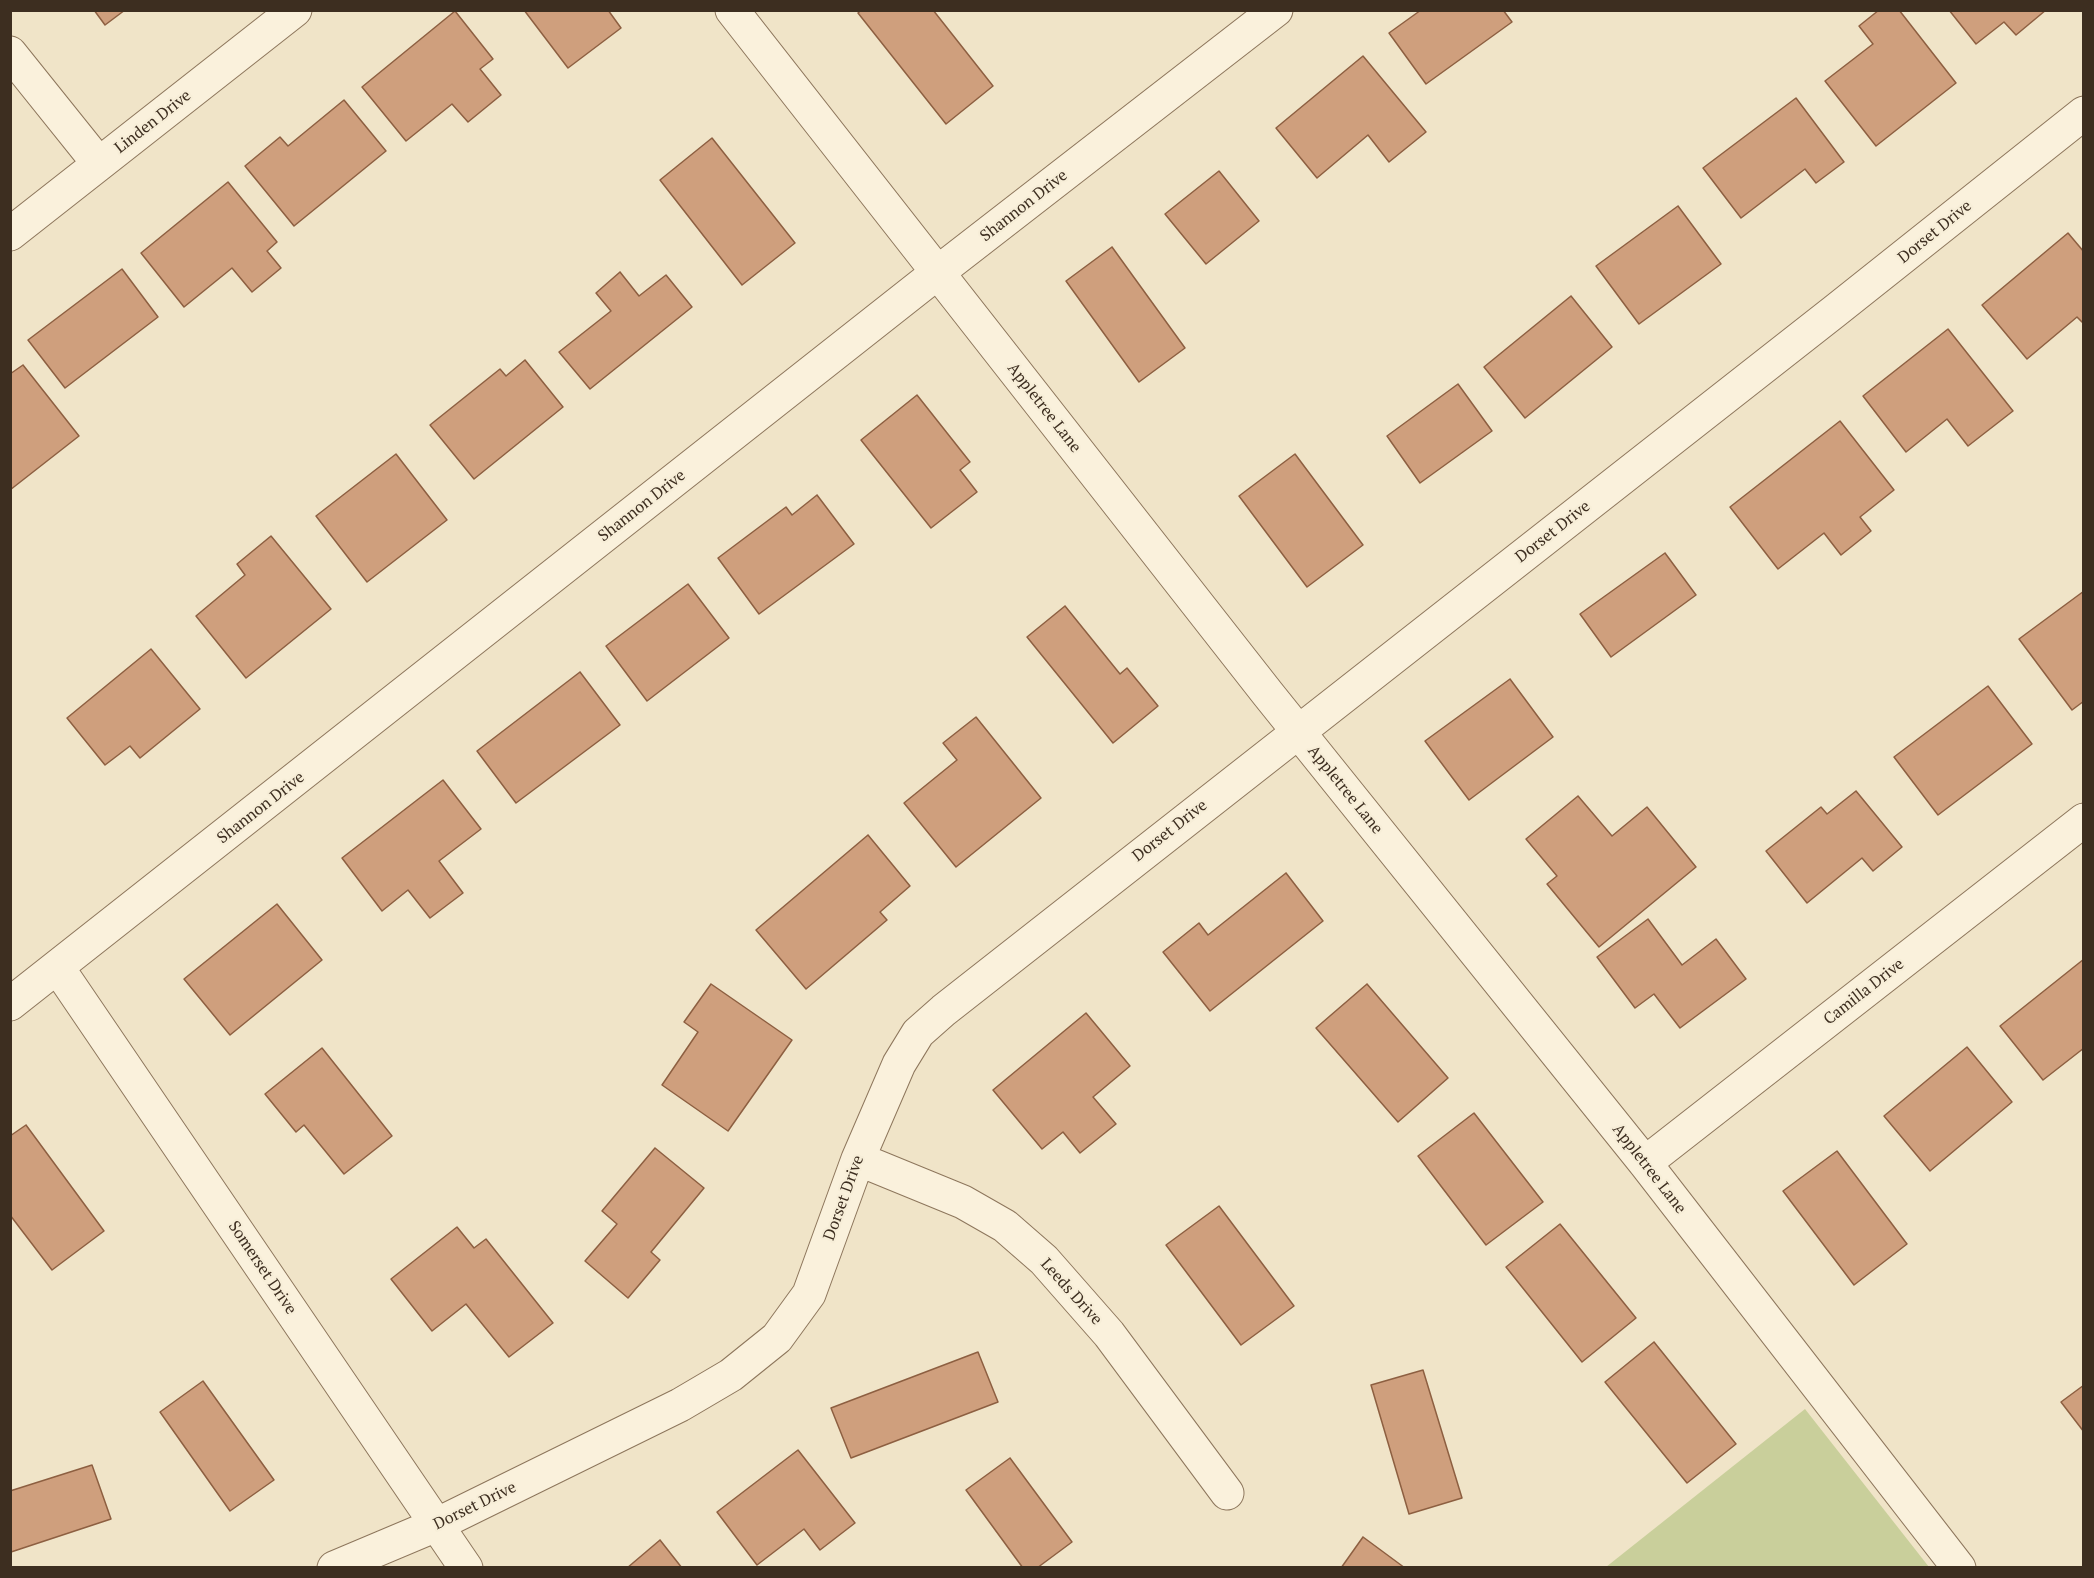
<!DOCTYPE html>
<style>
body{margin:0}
#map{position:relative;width:2094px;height:1578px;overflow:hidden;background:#f0e4c8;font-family:"PT Serif",serif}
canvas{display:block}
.frame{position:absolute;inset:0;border:12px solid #3d2e20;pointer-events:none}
</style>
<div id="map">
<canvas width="2094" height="1578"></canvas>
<div class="frame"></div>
</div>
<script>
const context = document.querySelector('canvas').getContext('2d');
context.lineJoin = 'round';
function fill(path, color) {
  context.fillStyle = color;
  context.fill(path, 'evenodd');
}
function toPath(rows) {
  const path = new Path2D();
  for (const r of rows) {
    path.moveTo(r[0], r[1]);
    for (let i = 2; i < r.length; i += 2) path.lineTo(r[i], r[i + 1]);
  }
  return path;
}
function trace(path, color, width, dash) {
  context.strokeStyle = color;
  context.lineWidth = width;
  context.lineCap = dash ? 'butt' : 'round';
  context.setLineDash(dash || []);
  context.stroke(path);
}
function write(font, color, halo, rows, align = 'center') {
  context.font = font + ' "PT Serif",serif';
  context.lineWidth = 4.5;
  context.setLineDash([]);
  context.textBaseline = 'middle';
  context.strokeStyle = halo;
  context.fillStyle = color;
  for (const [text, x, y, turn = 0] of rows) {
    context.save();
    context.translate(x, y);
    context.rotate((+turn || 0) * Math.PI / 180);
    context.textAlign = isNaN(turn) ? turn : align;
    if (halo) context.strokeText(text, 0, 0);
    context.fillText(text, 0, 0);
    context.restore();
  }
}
fill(toPath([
 [1805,1409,1929,1567,1606,1567]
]), '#c9cf9b');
const building = toPath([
 [94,10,125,10,105,25,94,10],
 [524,10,608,10,621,28,568,68,524,10],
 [861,10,933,10,993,86,946,124,858,13,861,10],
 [1421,10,1503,10,1512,22,1426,84,1389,33,1421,10],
 [1879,10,1899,10,1956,83,1876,146,1825,81,1873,44,1859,26,1879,10],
 [1949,10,2046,10,2016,35,2004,22,1976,44,1949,10],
 [455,11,493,59,480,69,501,95,468,122,452,104,406,141,362,87,455,11],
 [1363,56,1426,132,1389,162,1368,135,1317,178,1276,128,1363,56],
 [1796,98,1844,162,1816,183,1805,169,1741,218,1703,168,1796,98],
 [344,100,386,151,294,226,245,166,280,137,288,146,344,100],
 [712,138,795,243,742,285,660,180,712,138],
 [1219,171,1259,221,1206,264,1165,214,1219,171],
 [228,182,277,242,267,251,281,268,252,292,232,268,184,307,141,253,228,182],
 [1678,206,1721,264,1639,324,1596,266,1678,206],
 [2068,233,2084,252,2084,324,2077,317,2027,359,1982,305,2068,233],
 [1112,247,1185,348,1139,382,1066,281,1112,247],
 [122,269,158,317,65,388,28,340,122,269],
 [620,272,639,296,666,275,692,307,590,389,559,352,611,311,596,293,620,272],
 [1571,296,1612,347,1525,418,1484,367,1571,296],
 [1948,329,2013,411,1968,446,1947,419,1906,452,1863,396,1948,329],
 [525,360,563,407,474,479,430,425,500,369,506,376,525,360],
 [23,365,79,436,10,490,10,374,23,365],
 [1458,384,1492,431,1420,483,1387,436,1458,384],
 [917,395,970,462,960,470,977,492,931,528,861,440,917,395],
 [1840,421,1894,490,1860,517,1871,531,1841,555,1824,533,1778,569,1730,507,1840,421],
 [396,454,447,520,367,582,316,516,396,454],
 [1295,454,1363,545,1307,587,1239,496,1295,454],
 [817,495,854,544,759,614,718,558,786,507,792,515,817,495],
 [271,536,331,609,246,678,196,616,245,575,237,564,271,536],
 [1665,553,1696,595,1611,657,1580,614,1665,553],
 [688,584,729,638,647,701,606,646,688,584],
 [2084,591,2084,701,2072,710,2019,639,2084,591],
 [1065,606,1120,674,1127,668,1158,706,1113,743,1027,637,1065,606],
 [151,649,200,709,140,758,130,746,105,765,67,718,151,649],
 [580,672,620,725,516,803,477,751,580,672],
 [1510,679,1553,737,1469,800,1425,741,1510,679],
 [1988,686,2032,744,1938,815,1894,757,1988,686],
 [976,717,1041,798,956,867,904,803,957,760,943,743,976,717],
 [443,780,481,829,439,861,463,893,430,918,408,890,382,911,342,858,443,780],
 [1856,791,1902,847,1873,871,1862,858,1807,903,1766,851,1821,807,1827,814,1856,791],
 [1578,796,1612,836,1647,807,1696,867,1599,947,1547,884,1557,876,1526,839,1578,796],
 [868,835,910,886,880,912,887,920,806,989,756,930,868,835],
 [1286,873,1323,921,1210,1011,1163,952,1199,923,1208,935,1286,873],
 [277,904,322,960,230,1035,184,979,277,904],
 [1648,919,1682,965,1716,939,1746,979,1680,1028,1654,994,1635,1008,1597,957,1648,919],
 [2084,959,2084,1048,2043,1080,2000,1026,2084,959],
 [711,984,792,1040,728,1131,662,1085,698,1032,684,1022,711,984],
 [1367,984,1448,1078,1398,1122,1316,1028,1367,984],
 [1086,1013,1130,1066,1093,1097,1116,1124,1080,1153,1063,1132,1042,1149,993,1090,1086,1013],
 [1967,1047,2012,1102,1930,1171,1884,1116,1967,1047],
 [322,1048,392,1136,344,1174,304,1125,296,1132,265,1094,322,1048],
 [1474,1113,1543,1202,1486,1245,1418,1156,1474,1113],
 [26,1125,104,1231,52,1270,10,1215,10,1136,26,1125],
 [655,1148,704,1188,651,1252,660,1260,628,1298,585,1261,617,1224,602,1211,655,1148],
 [1837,1151,1907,1244,1854,1285,1783,1191,1837,1151],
 [1219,1206,1294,1306,1241,1345,1166,1245,1219,1206],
 [1560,1224,1636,1318,1582,1362,1506,1267,1560,1224],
 [457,1227,474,1248,486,1239,553,1323,509,1357,466,1304,432,1331,391,1279,457,1227],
 [1654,1342,1736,1444,1687,1483,1605,1382,1654,1342],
 [978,1352,998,1402,851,1458,831,1408,978,1352],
 [1423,1370,1462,1498,1409,1514,1371,1385,1423,1370],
 [203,1381,274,1480,230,1511,160,1412,203,1381],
 [2084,1385,2084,1432,2061,1402,2084,1385],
 [798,1450,855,1523,820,1550,804,1529,757,1565,717,1512,798,1450],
 [1010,1458,1072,1542,1037,1568,1023,1568,966,1490,1010,1458],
 [92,1465,111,1519,11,1552,10,1491,92,1465],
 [1363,1537,1405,1568,1341,1568,1363,1537],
 [660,1540,682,1568,627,1568,660,1540]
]);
fill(building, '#cf9f7d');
trace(building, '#8d5f41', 1.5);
const minor = toPath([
 [732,10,1268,694,1645,1163,1959,1568],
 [10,53,99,164],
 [10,234,295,10],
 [58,968,466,1568],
 [10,1004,937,273,1276,10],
 [858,1159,963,1202,1005,1226,1044,1260,1109,1334,1227,1493],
 [1645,1163,2084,820],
 [334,1568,436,1525,680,1405,731,1375,777,1338,809,1294,858,1159,899,1064,918,1033,944,1010,1835,311,2084,113]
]);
trace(minor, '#8d765c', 35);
trace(minor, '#faf1dc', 33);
write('16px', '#3d2e20', '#f7eed8', [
 ["Linden Drive",153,122,-38],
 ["Shannon Drive",1024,206,-38],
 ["Dorset Drive",1935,232,-39],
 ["Appletree Lane",1044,408,52],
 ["Shannon Drive",642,506,-38],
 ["Dorset Drive",1553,532,-38],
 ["Appletree Lane",1345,790,51],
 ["Shannon Drive",261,808,-38],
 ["Dorset Drive",1170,831,-38],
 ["Camilla Drive",1864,992,-38],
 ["Appletree Lane",1649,1169,52],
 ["Dorset Drive",844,1198,-70],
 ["Somerset Drive",262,1268,56],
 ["Leeds Drive",1071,1292,48],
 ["Dorset Drive",475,1506,-26]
]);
</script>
